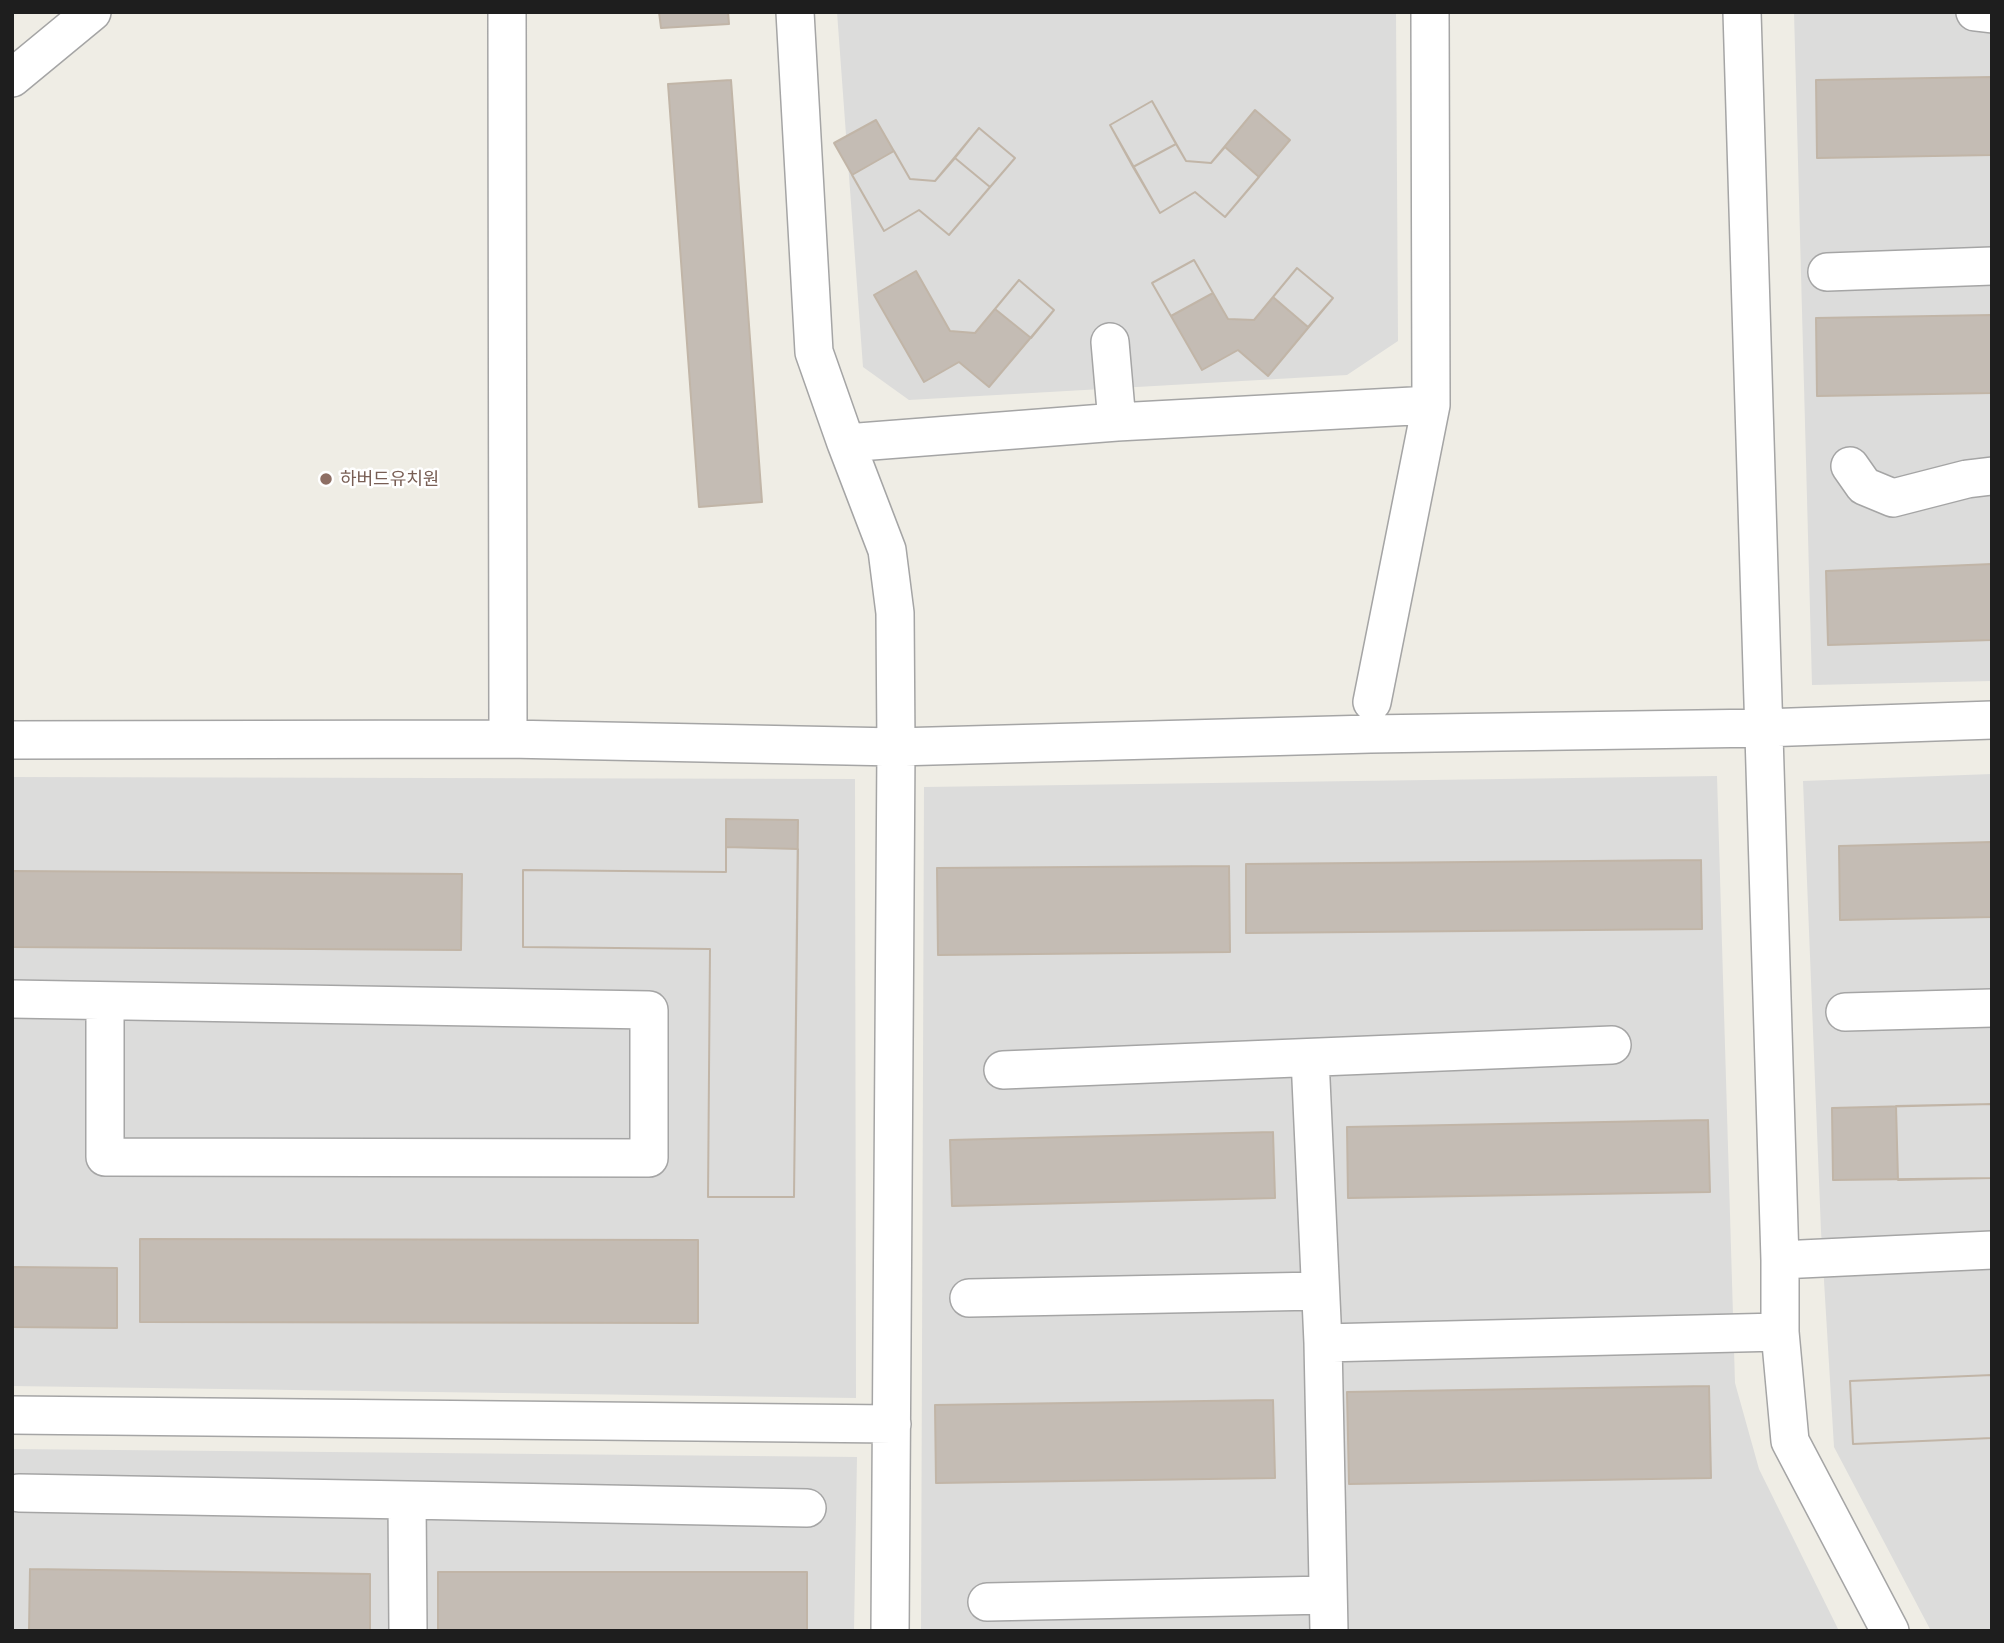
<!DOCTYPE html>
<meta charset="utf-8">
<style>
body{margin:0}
#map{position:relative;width:2004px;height:1643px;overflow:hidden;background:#efede5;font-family:Lato,sans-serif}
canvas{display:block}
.frame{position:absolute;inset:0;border:14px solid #1e1e1e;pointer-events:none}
</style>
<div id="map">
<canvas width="2004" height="1643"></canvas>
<div class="frame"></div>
</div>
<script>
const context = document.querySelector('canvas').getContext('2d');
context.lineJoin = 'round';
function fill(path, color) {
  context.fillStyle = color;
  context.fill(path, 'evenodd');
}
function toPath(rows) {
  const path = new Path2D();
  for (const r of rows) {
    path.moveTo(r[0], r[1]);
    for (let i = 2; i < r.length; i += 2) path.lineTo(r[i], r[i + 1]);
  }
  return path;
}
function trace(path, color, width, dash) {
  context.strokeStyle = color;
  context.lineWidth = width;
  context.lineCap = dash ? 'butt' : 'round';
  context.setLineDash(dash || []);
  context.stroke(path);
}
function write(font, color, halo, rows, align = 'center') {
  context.font = font + ' Lato,"Noto Sans KR",sans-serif';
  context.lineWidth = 5;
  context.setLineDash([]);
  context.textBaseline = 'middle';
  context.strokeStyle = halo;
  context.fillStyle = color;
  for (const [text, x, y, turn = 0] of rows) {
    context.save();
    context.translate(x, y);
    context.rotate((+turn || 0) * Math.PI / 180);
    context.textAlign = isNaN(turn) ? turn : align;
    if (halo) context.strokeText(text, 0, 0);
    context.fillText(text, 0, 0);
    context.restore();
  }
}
fill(toPath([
 [837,12,1396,12,1398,341,1347,375,909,400,863,367],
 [1794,12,1992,12,1992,681,1812,685],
 [1992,774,1992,1631,1931,1631,1834,1447,1821,1231,1803,781],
 [1717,776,1735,1383,1759,1469,1839,1631,921,1631,924,787],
 [12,777,855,779,856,1398,12,1386],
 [12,1449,857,1457,854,1631,12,1631]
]), '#dcdcdb');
const building = toPath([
 [659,12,728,12,729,24,661,28,659,12],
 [1992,77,1992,155,1817,158,1816,80,1992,77],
 [731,80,762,502,699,507,668,84,731,80],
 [1152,101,1186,161,1211,163,1255,110,1290,140,1225,217,1195,192,1160,213,1110,125,1152,101],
 [1152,101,1176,144,1133,167,1110,125,1152,101],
 [876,120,910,179,935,181,979,128,1015,158,949,235,919,210,884,231,834,143,876,120],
 [979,128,1015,158,990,187,955,158,979,128],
 [1176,144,1186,161,1211,163,1225,147,1259,177,1225,217,1195,192,1160,213,1133,167,1176,144],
 [894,151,910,179,935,181,955,158,990,187,949,235,919,210,884,231,852,175,894,151],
 [1194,260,1228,319,1254,320,1297,268,1333,298,1268,376,1238,350,1202,370,1152,283,1194,260],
 [1194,260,1213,293,1171,316,1152,283,1194,260],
 [1297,268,1333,298,1308,327,1273,297,1297,268],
 [916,271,950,331,975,333,1019,280,1054,310,989,387,959,362,924,382,874,295,916,271],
 [1019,280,1054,310,1031,338,995,309,1019,280],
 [1992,315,1992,393,1817,396,1816,318,1992,315],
 [1992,564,1992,640,1828,645,1826,571,1992,564],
 [726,819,798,820,794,1197,708,1197,710,949,523,947,523,870,726,872,726,819],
 [1992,842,1992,917,1840,920,1839,846,1992,842],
 [726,847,798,849,794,1197,708,1197,710,949,523,947,523,870,726,872,726,847],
 [1701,860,1702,929,1246,933,1246,864,1701,860],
 [1229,866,1230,952,938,955,937,868,1229,866],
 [12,871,462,874,461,950,12,947,12,871],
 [1992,1104,1992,1178,1833,1180,1832,1108,1992,1104],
 [1992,1104,1992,1178,1898,1180,1896,1106,1992,1104],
 [1708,1120,1710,1192,1348,1198,1347,1127,1708,1120],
 [1273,1132,1275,1198,952,1206,950,1140,1273,1132],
 [140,1239,698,1240,698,1323,140,1322,140,1239],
 [12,1267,117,1268,117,1328,12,1327,12,1267],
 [1992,1375,1992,1438,1853,1444,1850,1381,1992,1375],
 [1992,1375,1992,1438,1853,1444,1850,1381,1992,1375],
 [1709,1386,1711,1478,1349,1484,1347,1392,1709,1386],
 [1273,1400,1275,1478,936,1483,935,1405,1273,1400],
 [30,1569,370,1574,370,1631,29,1631,30,1569],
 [438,1572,807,1572,807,1631,438,1631,438,1572]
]);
fill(building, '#c4bcb4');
trace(building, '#c1b5a7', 2);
const minor = toPath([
 [507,12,508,739],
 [1742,12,1780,1260,1780,1332,1790,1441,1890,1631],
 [1975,12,1992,14],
 [12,78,92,12],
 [1827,272,1992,266],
 [1110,342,1117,422],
 [846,443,1117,422,1431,405],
 [1850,466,1864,486,1893,498,1967,479,1992,476],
 [1372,702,1431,405,1430,12],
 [12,740,508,739,896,747,895,613,887,550,846,443,814,352,795,12],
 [12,999,649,1010,649,1158,105,1157,105,1001],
 [1845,1012,1992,1008],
 [1310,1058,1323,1343,1329,1631],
 [1003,1070,1612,1045],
 [1780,1260,1992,1250],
 [969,1298,1319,1291],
 [1323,1343,1780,1332],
 [12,1415,892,1424],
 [19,1493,407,1500,408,1631],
 [407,1500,807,1508],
 [987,1602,1328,1595],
 [890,1631,896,747,1370,734,1763,728,1992,720]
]);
trace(minor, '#a5a5a5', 40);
trace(minor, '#fff', 37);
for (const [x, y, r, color] of [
 [326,479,7,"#8d6e63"]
]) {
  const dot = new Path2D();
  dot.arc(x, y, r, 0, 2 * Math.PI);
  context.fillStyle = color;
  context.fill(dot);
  trace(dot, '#fff', 2.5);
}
write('18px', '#785e54', '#fff', [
 ["하버드유치원",340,479]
], 'left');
</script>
